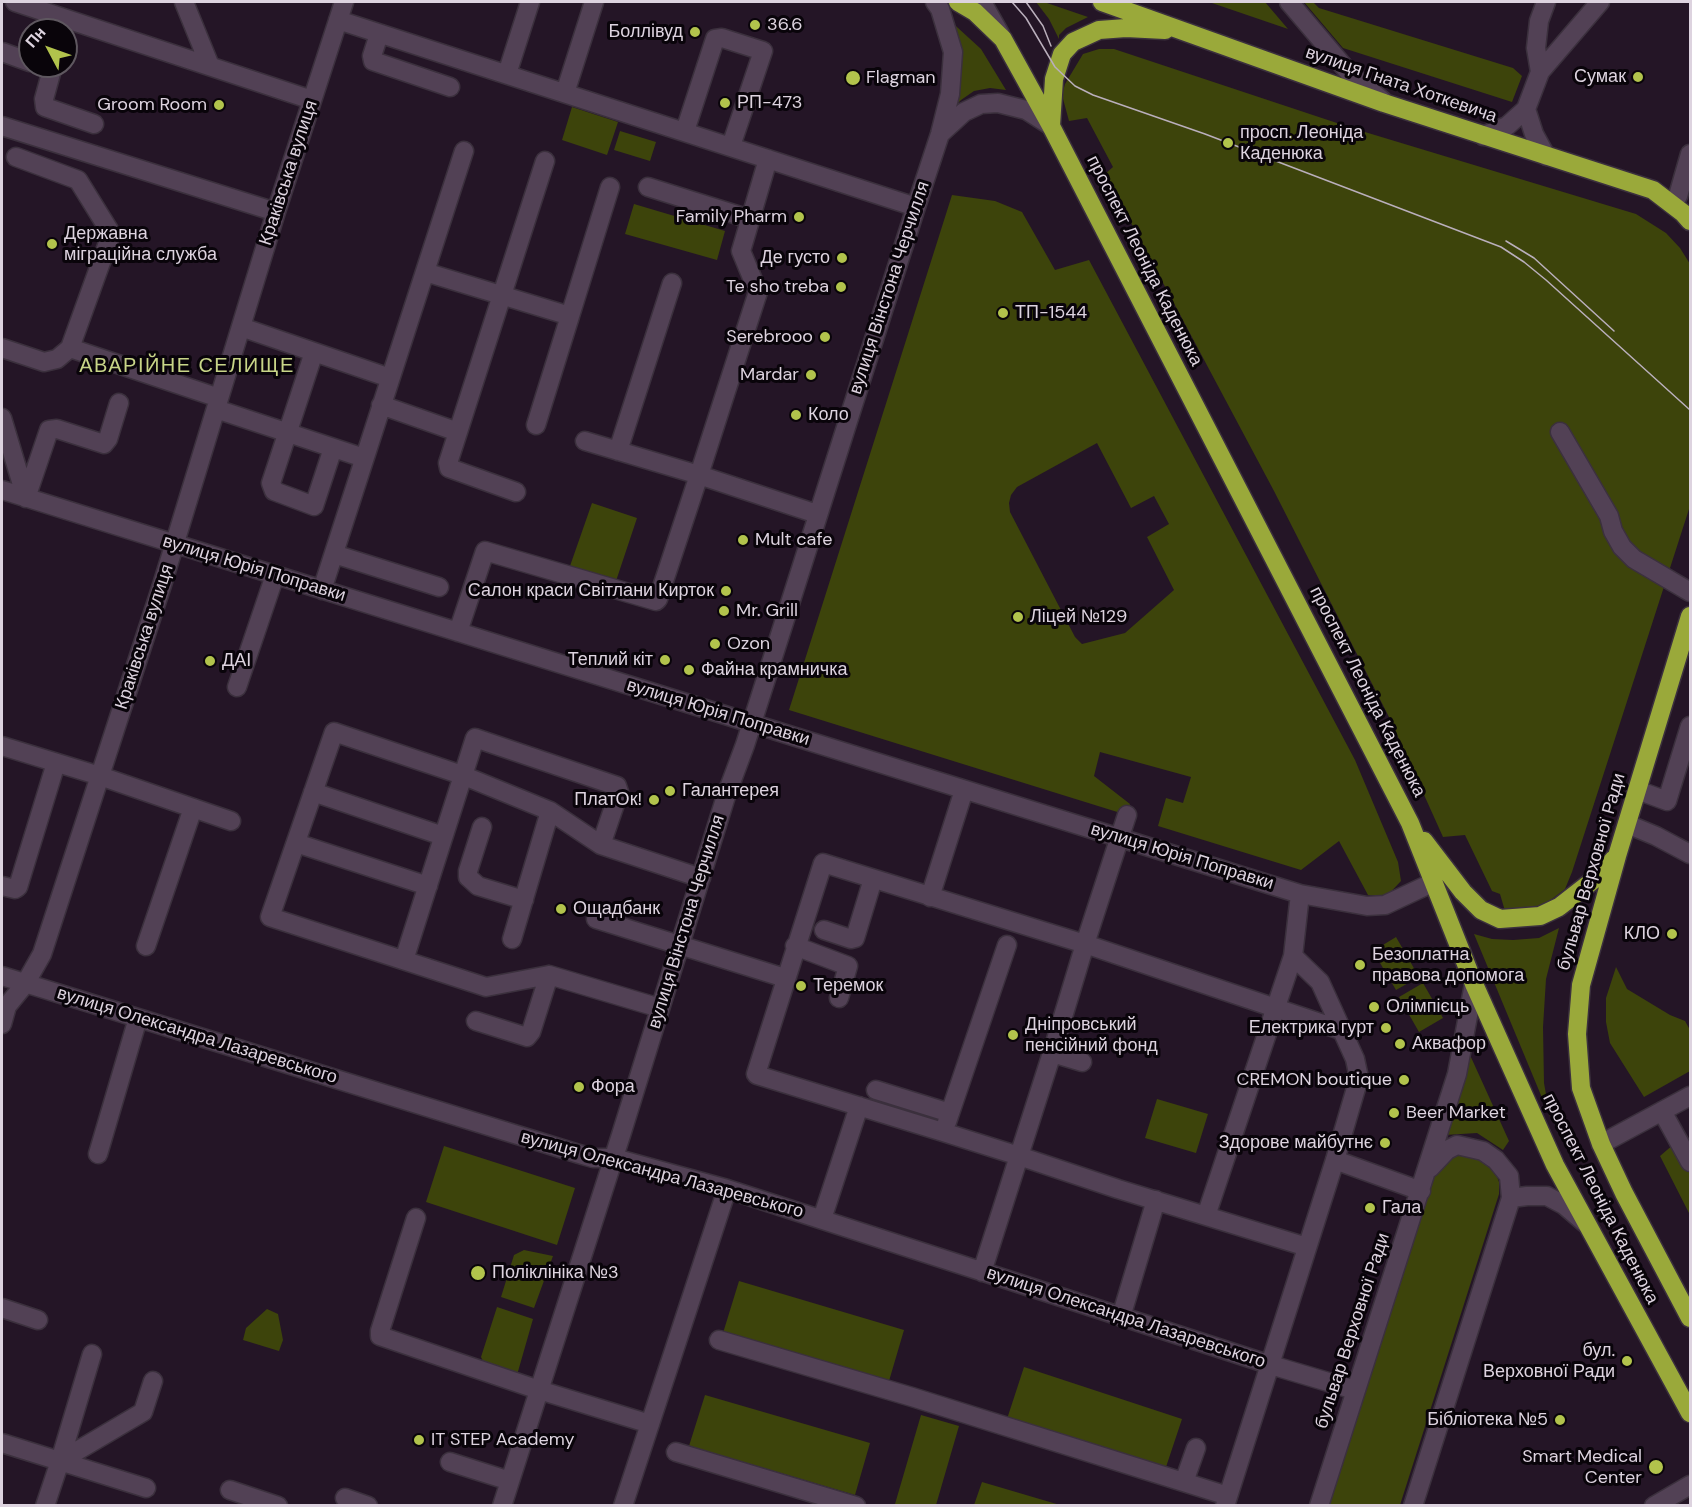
<!DOCTYPE html>
<meta charset="utf-8">
<style>
body{margin:0}
#map{position:relative;width:1692px;height:1507px;overflow:hidden;background:#241526;font-family:"DM Sans",sans-serif}
canvas{display:block}
.frame{position:absolute;inset:0;border:3px solid #ddd3df;pointer-events:none}
.north{position:absolute;left:18px;top:18px;width:60px;height:60px;box-sizing:border-box;background:#09040a;border:2px solid #5e575f;border-radius:50%;rotate:311deg;font-size:16px;font-weight:700;line-height:24px;text-align:center;color:#ddd3df}
.north::after{content:'';display:block;margin:auto;width:21px;height:27px;background:#b2c34c;clip-path:polygon(50% 0,100% 100%,50% 72%,0 100%)}
</style>
<div id="map">
<canvas width="1692" height="1507"></canvas>
<div class="frame"></div>
<div class="north">Пн</div>
</div>
<script>
const context = document.querySelector('canvas').getContext('2d');
context.lineJoin = 'round';
function fill(path, color) {
  context.fillStyle = color;
  context.fill(path, 'evenodd');
}
function toPath(rows) {
  const path = new Path2D();
  for (const r of rows) {
    path.moveTo(r[0], r[1]);
    for (let i = 2; i < r.length; i += 2) path.lineTo(r[i], r[i + 1]);
  }
  return path;
}
function trace(path, color, width, dash) {
  context.strokeStyle = color;
  context.lineWidth = width;
  context.lineCap = dash ? 'butt' : 'round';
  context.setLineDash(dash || []);
  context.stroke(path);
}
function write(font, color, halo, rows, align = 'center') {
  context.font = font + ' "DM Sans",sans-serif';
  context.lineWidth = 6;
  context.setLineDash([]);
  context.textBaseline = 'middle';
  context.strokeStyle = halo;
  context.fillStyle = color;
  for (const [text, x, y, turn = 0] of rows) {
    context.save();
    context.translate(x, y);
    context.rotate((+turn || 0) * Math.PI / 180);
    context.textAlign = isNaN(turn) ? turn : align;
    if (halo) context.strokeText(text, 0, 0);
    context.fillText(text, 0, 0);
    context.restore();
  }
}
fill(toPath([
 [1036,2,1044,2,1088,17,1066,28,1059,35,1059,39,1049,19],
 [1209,2,1265,2,1288,29],
 [1304,2,1313,2,1319,8,1513,68,1522,76,1512,102,1343,48],
 [946,17,981,49,1006,90,990,88,974,91,961,100,947,114],
 [1099,49,1114,49,1355,129,1636,214,1666,233,1680,248,1690,264,1690,506,1572,872,1565,889,1548,902,1538,907,1505,911,1500,894,1492,891,1465,835,1443,837,1389,717,1274,491,1105,174,1113,167,1087,118,1069,121,1062,95,1065,84,1083,54],
 [572,107,618,122,607,155,562,140],
 [620,131,656,142,650,161,614,150],
 [952,195,995,201,1022,212,1055,270,1089,260,1355,760,1398,862,1401,881,1386,897,1368,895,1339,841,1301,870,1158,826,1166,798,1183,803,1191,777,1100,752,1094,776,1130,804,1127,815,789,710],
 [1097,443,1131,508,1154,496,1169,524,1147,537,1174,590,1125,633,1082,644,1075,637,1010,512,1009,503,1011,495,1017,487],
 [634,204,725,231,717,260,625,234],
 [592,503,637,518,616,581,570,566],
 [1559,928,1546,979,1543,1027,1544,1083,1550,1117,1474,934,1492,939,1513,940,1539,938],
 [1396,937,1419,977,1396,990,1373,951],
 [1616,967,1627,989,1670,1015,1685,1021,1690,1030,1690,1071,1644,1097,1610,1043,1606,1022,1606,998],
 [1423,983,1443,1018,1419,1032,1399,997],
 [1470,1055,1509,1141,1503,1150,1477,1133,1445,1135],
 [1157,1099,1208,1114,1196,1153,1145,1138],
 [1674,1144,1690,1174,1690,1215,1660,1156],
 [444,1146,575,1188,557,1245,426,1202],
 [1456,1153,1479,1155,1495,1171,1499,1182,1499,1194,1400,1505,1327,1506,1431,1176],
 [524,1250,553,1256,534,1308,501,1297,514,1255],
 [739,1281,904,1330,889,1381,723,1333],
 [497,1307,533,1319,517,1375,485,1365,481,1357],
 [267,1309,278,1314,283,1340,279,1351,243,1340,246,1328],
 [1024,1367,1182,1419,1165,1470,1007,1419],
 [705,1395,870,1443,855,1495,689,1446],
 [921,1415,959,1426,936,1505,900,1505,895,1504],
 [982,1482,1060,1505,974,1505]
]), '#3d440b');
const minor = toPath([
 [15,2,312,100],
 [184,2,210,66],
 [982,2,1000,34],
 [1289,2,1351,75,1383,101],
 [338,20,916,207],
 [379,34,372,56,373,61,450,87],
 [2,52,30,62],
 [53,66,44,99,45,107,94,124],
 [1540,72,1536,48,1539,21,1546,2],
 [507,74,530,2],
 [565,93,594,2],
 [1526,109,1534,134,1546,156],
 [2,126,276,212],
 [685,131,715,39,722,38,763,51,731,146],
 [940,134,964,112,981,104,998,103,1026,110,1051,126],
 [1483,136,1507,126,1526,109,1540,72,1600,2],
 [16,157,78,180,109,230,109,240,70,348,219,398],
 [648,187,750,219],
 [1678,196,1690,154],
 [425,272,570,316,610,187],
 [241,327,314,352,271,483,274,491,314,506,333,448],
 [2,348,44,362,57,359,70,348],
 [314,352,390,378],
 [381,405,458,432,545,161],
 [216,409,364,458],
 [2,418,26,498,49,430,57,429,104,444,108,439,119,403],
 [536,425,570,316],
 [458,432,448,463,449,468,516,492],
 [1560,432,1609,516,1613,531,1622,547,1634,559,1690,592],
 [585,441,699,475,758,292,741,251,768,159],
 [618,451,672,283],
 [2,490,1300,894,1367,906,1385,905,1434,882],
 [334,554,439,587],
 [322,590,464,151],
 [458,632,485,551,656,601,658,599,699,475,817,514],
 [237,687,275,575],
 [2,746,100,776,231,821],
 [1637,790,1667,801,1690,726],
 [313,792,443,836],
 [1127,815,1085,944,1341,1030],
 [1627,824,1656,836,1690,854],
 [482,827,468,871,468,877,478,886,524,900],
 [296,843,428,886],
 [2,886,15,889,18,887,56,763],
 [930,897,964,790],
 [596,919,785,978],
 [824,930,851,939,855,938,873,879],
 [512,939,550,811],
 [146,946,193,808],
 [795,946,848,966,839,998],
 [404,960,475,738,617,786,619,792,601,845],
 [2,976,579,1154,593,1158,614,1158,727,1189,1271,1365,1355,1390],
 [660,1008,549,975,486,987,270,917,334,732,462,775,550,811,601,845,701,878],
 [476,1021,527,1037,531,1032,549,975],
 [2,1024,7,1006,25,984,42,954,162,585,276,212,344,2],
 [1052,1053,1082,1062],
 [876,1090,950,1113,947,1122],
 [1662,1111,1690,1162],
 [950,1113,1007,945],
 [1601,1144,1690,1096],
 [98,1154,138,1018],
 [1335,1160,1421,1191],
 [1430,1168,1447,1150,1457,1145,1483,1151,1496,1160,1509,1176,1511,1198],
 [1206,1216,1293,956],
 [416,1218,380,1331,380,1336,539,1390,650,1424],
 [822,1219,859,1106],
 [982,1272,1019,1156,1052,1053,1085,944,823,863,756,1074,757,1075,943,1132,1019,1156,1118,1189,1307,1247],
 [2,1308,38,1320],
 [1121,1317,1156,1200],
 [719,1340,912,1397,1228,1496],
 [2,1443,146,1488],
 [676,1452,856,1506],
 [60,1461,92,1354],
 [450,1462,510,1481],
 [1184,1482,1196,1448],
 [230,1490,278,1506],
 [345,1498,368,1506],
 [45,1506,60,1461,143,1412,153,1381],
 [502,1506,621,1135,726,796,745,745,916,207,940,134,950,94,953,52,940,9,935,2],
 [623,1506,727,1189],
 [1225,1506,1335,1160,1359,1078,1355,1059,1320,982,1293,956,1300,894],
 [1319,1506,1457,1074,1474,984],
 [1413,1506,1511,1198,1527,1196,1547,1196,1564,1205,1585,1223],
 [1654,1506,1690,1485]
]);
const highway = toPath([
 [958,2,975,12,1003,39,1051,126,1410,823,1474,984,1555,1165,1690,1413],
 [1102,2,1384,103,1653,190,1683,213,1690,221],
 [1051,126,1054,79,1062,54,1073,42,1099,30,1126,28,1165,30],
 [1690,616,1617,856,1581,985,1577,1034,1581,1088,1601,1144,1624,1193,1690,1318],
 [1424,841,1463,892,1481,910,1500,919,1540,916,1559,907,1600,875,1614,859]
]);
trace(minor, '#3b303d', 21);
trace(highway, '#3b303d', 21);
trace(minor, '#524155', 18);
trace(highway, '#9aa93a', 18);
trace(toPath([
 [1012,2,1026,18,1055,67,1075,86,1093,95,1205,134,1501,247,1524,262,1546,280,1690,410],
 [1026,2,1043,26,1051,46],
 [1506,241,1534,258,1614,331]
]), '#baafbc', 1.5);
for (const [x, y, r, color] of [
 [755,25,6,"#b2c34c"],
 [695,32,6,"#b2c34c"],
 [1638,77,6,"#b2c34c"],
 [853,78,8,"#b2c34c"],
 [725,103,6,"#b2c34c"],
 [219,105,6,"#b2c34c"],
 [1228,143,6,"#b2c34c"],
 [799,217,6,"#b2c34c"],
 [52,244,6,"#b2c34c"],
 [842,258,6,"#b2c34c"],
 [841,287,6,"#b2c34c"],
 [1003,313,6,"#b2c34c"],
 [825,337,6,"#b2c34c"],
 [811,375,6,"#b2c34c"],
 [796,415,6,"#b2c34c"],
 [743,540,6,"#b2c34c"],
 [726,591,6,"#b2c34c"],
 [724,611,6,"#b2c34c"],
 [1018,617,6,"#b2c34c"],
 [715,644,6,"#b2c34c"],
 [665,660,6,"#b2c34c"],
 [210,661,6,"#b2c34c"],
 [689,670,6,"#b2c34c"],
 [670,791,6,"#b2c34c"],
 [654,800,6,"#b2c34c"],
 [561,909,6,"#b2c34c"],
 [1672,934,6,"#b2c34c"],
 [1360,965,6,"#b2c34c"],
 [801,986,6,"#b2c34c"],
 [1374,1007,6,"#b2c34c"],
 [1386,1028,6,"#b2c34c"],
 [1013,1035,6,"#b2c34c"],
 [1400,1044,6,"#b2c34c"],
 [1404,1080,6,"#b2c34c"],
 [579,1087,6,"#b2c34c"],
 [1394,1113,6,"#b2c34c"],
 [1385,1143,6,"#b2c34c"],
 [1370,1208,6,"#b2c34c"],
 [478,1273,8,"#b2c34c"],
 [1627,1361,6,"#b2c34c"],
 [1560,1420,6,"#b2c34c"],
 [419,1440,6,"#b2c34c"],
 [1656,1467,8,"#b2c34c"]
]) {
  const dot = new Path2D();
  dot.arc(x, y, r, 0, 2 * Math.PI);
  context.fillStyle = color;
  context.fill(dot);
  trace(dot, '#09040a', 2);
}
write('18px', '#ddd3df', '#09040a', [
 ["36.6",767,25],
 ["Боллівуд",683,32,"right"],
 ["Сумак",1626,77,"right"],
 ["Flagman",866,78],
 ["РП-473",737,103],
 ["Groom Room",207,105,"right"],
 ["просп. Леоніда",1240,133],
 ["Каденюка",1240,154],
 ["Family Pharm",787,217,"right"],
 ["Державна",64,234],
 ["міграційна служба",64,255],
 ["Де густо",830,258,"right"],
 ["Te sho treba",829,287,"right"],
 ["ТП-1544",1015,313],
 ["Serebrooo",813,337,"right"],
 ["Mardar",799,375,"right"],
 ["Коло",808,415],
 ["Mult cafe",755,540],
 ["Салон краси Світлани Кирток",714,591,"right"],
 ["Mr. Grill",736,611],
 ["Ліцей №129",1030,617],
 ["Ozon",727,644],
 ["Теплий кіт",653,660,"right"],
 ["ДАІ",222,661],
 ["Файна крамничка",701,670],
 ["Галантерея",682,791],
 ["ПлатОк!",642,800,"right"],
 ["Ощадбанк",573,909],
 ["КЛО",1660,934,"right"],
 ["Безоплатна",1372,955],
 ["правова допомога",1372,976],
 ["Теремок",813,986],
 ["Олімпієць",1386,1007],
 ["Дніпровський",1025,1025],
 ["пенсійний фонд",1025,1046],
 ["Електрика гурт",1374,1028,"right"],
 ["Аквафор",1412,1044],
 ["CREMON boutique",1392,1080,"right"],
 ["Фора",591,1087],
 ["Beer Market",1406,1113],
 ["Здорове майбутнє",1373,1143,"right"],
 ["Гала",1382,1208],
 ["Поліклініка №3",492,1273],
 ["бул.",1615,1351,"right"],
 ["Верховної Ради",1615,1372,"right"],
 ["Бібліотека №5",1548,1420,"right"],
 ["IT STEP Academy",431,1440],
 ["Smart Medical",1642,1457,"right"],
 ["Center",1642,1478,"right"]
], 'left');
write('18px', '#ddd3df', '#09040a', [
 ["вулиця Гната Хоткевича",1401,85,19],
 ["Краківська вулиця",289,173,-72],
 ["проспект Леоніда Каденюка",1144,261,63],
 ["вулиця Вінстона Черчилля",890,288,-72],
 ["вулиця Юрія Поправки",254,569,17],
 ["Краківська вулиця",145,637,-72],
 ["проспект Леоніда Каденюка",1367,692,63],
 ["вулиця Юрія Поправки",718,713,17],
 ["вулиця Юрія Поправки",1182,857,17],
 ["бульвар Верховної Ради",1592,872,-74],
 ["вулиця Вінстона Черчилля",687,922,-73],
 ["вулиця Олександра Лазаревського",197,1036,17],
 ["вулиця Олександра Лазаревського",662,1175,15],
 ["проспект Леоніда Каденюка",1600,1199,63],
 ["вулиця Олександра Лазаревського",1126,1318,18],
 ["бульвар Верховної Ради",1353,1331,-72]
]);
context.letterSpacing = '1.5px';
write('20px', '#c8d588', '#09040a', [
 ["АВАРІЙНЕ СЕЛИЩЕ",187,367]
]);
context.letterSpacing = '0px';
</script>
